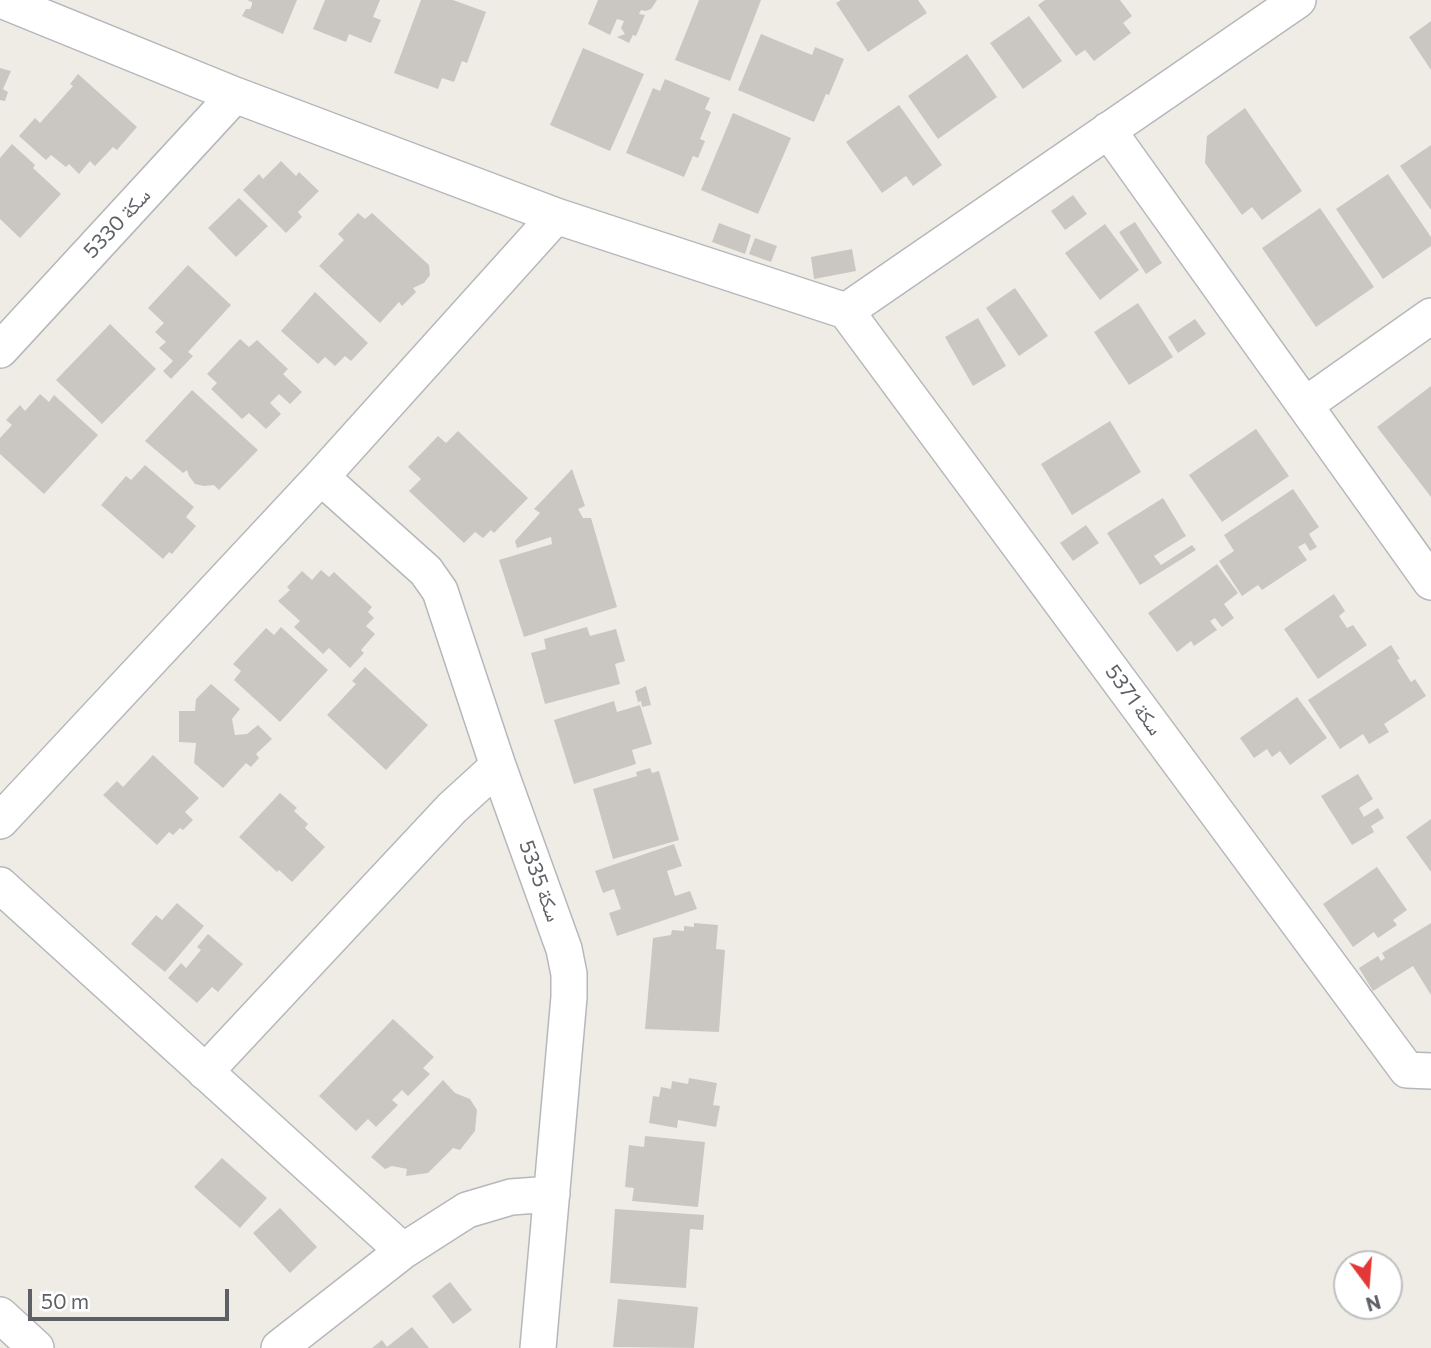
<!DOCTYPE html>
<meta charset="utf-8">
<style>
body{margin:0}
#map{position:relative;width:1431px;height:1348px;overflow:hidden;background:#efece5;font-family:Commissioner,sans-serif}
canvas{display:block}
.north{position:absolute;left:1333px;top:1250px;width:70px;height:70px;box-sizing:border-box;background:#fff;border:2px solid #bec0c1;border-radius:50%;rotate:164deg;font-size:19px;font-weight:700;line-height:28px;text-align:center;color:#5d6165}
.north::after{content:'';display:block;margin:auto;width:24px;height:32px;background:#e23937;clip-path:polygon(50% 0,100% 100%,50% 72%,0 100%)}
.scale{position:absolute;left:28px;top:1289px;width:201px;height:32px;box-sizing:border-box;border:4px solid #5d6165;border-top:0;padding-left:9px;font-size:21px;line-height:24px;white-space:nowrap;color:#5d6165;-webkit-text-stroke:5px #fff;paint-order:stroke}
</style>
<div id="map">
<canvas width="1431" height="1348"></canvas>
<div class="north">N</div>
<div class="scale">50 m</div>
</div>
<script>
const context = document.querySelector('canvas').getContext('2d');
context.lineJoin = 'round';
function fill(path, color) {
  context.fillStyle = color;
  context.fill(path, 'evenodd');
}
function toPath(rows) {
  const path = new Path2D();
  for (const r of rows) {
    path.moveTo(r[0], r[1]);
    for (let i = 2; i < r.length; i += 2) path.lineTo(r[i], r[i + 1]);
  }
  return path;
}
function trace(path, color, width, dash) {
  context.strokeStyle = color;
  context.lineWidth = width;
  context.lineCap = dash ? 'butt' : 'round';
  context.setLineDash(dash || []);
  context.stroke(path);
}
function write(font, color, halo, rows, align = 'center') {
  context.font = font + ' Commissioner,"Noto Naskh Arabic",sans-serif';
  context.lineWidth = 5;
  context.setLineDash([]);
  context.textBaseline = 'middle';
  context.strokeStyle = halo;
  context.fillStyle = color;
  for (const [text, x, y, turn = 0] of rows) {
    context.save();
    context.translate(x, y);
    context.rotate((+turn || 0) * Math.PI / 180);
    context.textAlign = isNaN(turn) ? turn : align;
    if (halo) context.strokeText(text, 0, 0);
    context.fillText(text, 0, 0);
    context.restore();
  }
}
fill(toPath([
 [247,0,297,0,283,34,242,16,246,9,250,9,252,5,252,2],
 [325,0,380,0,373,17,381,20,371,43,349,34,346,42,313,29],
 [421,0,453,0,486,12,467,63,462,61,454,82,442,78,438,89,394,73],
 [598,0,657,0,651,9,646,11,641,10,639,14,645,15,636,36,633,35,629,43,617,37,625,34,621,28,624,21,617,19,610,35,588,24],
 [699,0,761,0,730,81,675,60],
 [841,0,918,0,927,13,868,52,836,3],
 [1045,0,1120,0,1132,16,1123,23,1131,33,1094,61,1085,50,1076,56,1038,5],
 [1029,16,1062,61,1023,89,990,43],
 [1431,21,1431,70,1409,37],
 [761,34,812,55,815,47,844,59,829,95,826,94,814,122,738,90],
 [583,48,644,74,610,151,550,125],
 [967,54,997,97,938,139,908,96],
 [0,68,11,71,3,89,8,92,5,101,0,100],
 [78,74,137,127,117,150,113,147,95,166,90,161,79,174,69,164,66,167,51,155,46,160,19,136,35,118,40,123,73,86,70,84],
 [665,79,710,98,705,109,711,112,700,139,705,141,698,158,693,156,684,177,626,153,653,88,660,91],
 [899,105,942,165,913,186,906,176,882,193,846,142],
 [1245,108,1302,191,1262,220,1252,207,1242,215,1205,163,1207,136],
 [733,113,791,138,758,214,701,190],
 [12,144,35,165,33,168,61,194,20,238,0,219,0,158],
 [1431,145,1431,210,1400,166],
 [281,161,296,176,299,172,319,191,298,212,302,217,286,233,243,190,259,174,263,179],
 [1388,174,1431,237,1431,246,1383,279,1336,209],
 [1073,195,1087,214,1065,230,1051,211],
 [239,198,268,226,236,257,208,228],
 [1320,208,1374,287,1316,327,1262,248],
 [358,213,365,219,372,213,429,265,430,275,424,283,413,288,416,292,402,306,399,302,380,323,319,266,344,240,338,234],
 [1135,222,1162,263,1146,274,1119,232],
 [719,223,751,235,745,254,712,242],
 [1105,224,1139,270,1100,300,1065,253],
 [755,238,777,246,771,262,749,254],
 [852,249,856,271,814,279,811,257],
 [188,265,231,305,188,352,193,356,171,379,163,371,173,361,159,348,166,342,155,332,164,323,148,308],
 [1015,288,1048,336,1019,356,986,308],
 [315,292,368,343,351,361,345,356,335,366,325,357,318,364,281,331],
 [1138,303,1173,357,1129,385,1094,332],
 [978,318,1006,366,973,386,945,337],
 [1195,319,1206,334,1178,353,1168,337],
 [110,324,156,369,102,424,56,380],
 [240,339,249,347,257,340,288,369,283,374,302,392,290,404,279,394,270,403,281,414,266,429,249,413,242,419,211,389,217,383,207,374],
 [1431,386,1431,497,1377,427],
 [192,390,258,450,219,490,214,485,204,486,195,484,189,476,187,470,183,473,145,441],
 [40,394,49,402,54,395,98,435,44,494,0,454,0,438,12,425,6,420,20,405,25,411],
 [1110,421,1141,472,1072,515,1041,464],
 [1256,429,1289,476,1222,522,1189,475],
 [458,431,528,498,494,533,491,530,483,538,475,532,464,543,409,491,421,479,408,467,438,436,446,443],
 [145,465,194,507,186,517,196,526,172,554,169,552,163,559,101,505,126,476,131,480],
 [572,469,585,506,578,509,583,518,591,518,617,607,524,637,499,560,552,544,551,537,517,548,515,541,540,513,534,509],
 [1293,489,1319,527,1309,534,1317,547,1310,551,1305,543,1298,547,1307,560,1262,590,1258,585,1242,596,1219,561,1234,551,1224,535],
 [1163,498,1186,536,1154,556,1161,565,1192,545,1196,550,1140,585,1107,533],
 [1086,525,1099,543,1073,561,1060,543],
 [1217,564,1238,593,1224,604,1234,618,1222,627,1215,618,1210,621,1217,630,1194,646,1191,641,1177,652,1148,613],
 [321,570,329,577,334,572,372,607,368,612,374,618,366,626,375,634,361,650,364,653,350,668,329,648,323,654,294,627,300,621,278,601,290,590,287,587,302,571,312,580],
 [1334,594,1345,611,1339,616,1347,628,1353,625,1367,645,1318,679,1284,629],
 [281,627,328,670,280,722,234,680,241,671,233,664,266,628,274,635],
 [587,627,590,636,616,629,625,661,615,664,620,684,545,704,531,653,546,649,544,639],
 [1391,645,1400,659,1397,660,1411,682,1415,679,1426,696,1384,724,1389,732,1369,744,1363,734,1340,749,1308,700],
 [365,667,428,725,386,770,327,715,356,684,352,681],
 [211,684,240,709,232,719,235,735,247,734,258,725,272,739,256,754,259,758,251,767,246,763,223,788,194,763,196,743,179,742,179,711,195,711,196,699],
 [646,686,651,705,642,707,641,701,638,702,635,691],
 [1297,697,1327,738,1290,765,1280,751,1272,757,1267,749,1254,758,1240,738],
 [614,701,617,712,640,705,652,744,632,750,636,764,574,784,554,720],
 [153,755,199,798,185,812,193,820,183,830,180,828,173,835,169,832,157,845,103,795,117,781,123,787],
 [650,768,652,773,659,771,679,840,613,859,593,789,637,776,636,772],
 [1358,774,1373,799,1359,808,1364,817,1378,808,1384,818,1371,826,1374,832,1352,845,1321,796],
 [280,793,297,808,294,811,308,824,305,828,325,847,292,882,279,870,277,872,239,837],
 [1431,819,1431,872,1406,837],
 [674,844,682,866,667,871,675,896,690,891,697,909,617,936,609,913,621,909,614,889,603,893,595,871],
 [1377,867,1407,910,1393,920,1397,925,1378,938,1374,932,1353,947,1323,904],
 [177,903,204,926,165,972,131,944,156,915,162,920],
 [694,923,718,925,716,949,725,950,719,1032,645,1029,653,938,671,935,672,930,684,931,684,926,694,927],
 [1431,923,1431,995,1413,966,1373,991,1359,968,1378,956,1381,961,1385,958,1382,953],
 [208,934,243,964,218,992,212,987,197,1003,168,978,181,963,186,968,201,950,197,947],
 [393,1019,434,1057,423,1068,430,1074,408,1096,402,1090,392,1100,398,1105,376,1127,368,1119,356,1131,319,1096],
 [689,1078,717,1083,713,1105,720,1106,716,1127,678,1120,677,1128,649,1123,653,1096,659,1097,661,1087,671,1089,672,1081,688,1084],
 [443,1080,455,1093,470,1099,477,1110,475,1131,460,1150,453,1148,428,1173,406,1176,407,1169,392,1166,385,1169,371,1157],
 [645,1136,705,1142,698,1207,632,1201,634,1188,625,1187,629,1145,644,1147],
 [222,1158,267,1198,240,1228,194,1187],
 [280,1208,317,1247,290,1273,253,1233],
 [615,1209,704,1215,703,1230,690,1229,686,1288,610,1283],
 [450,1282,472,1310,453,1324,432,1296],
 [618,1299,698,1307,694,1348,613,1347],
 [412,1327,429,1348,372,1348,382,1340,387,1347]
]), '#cac7c2');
const minor = toPath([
 [1,0,235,95,556,216,846,311],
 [1108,130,1431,582],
 [846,311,1407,1070,1431,1071],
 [846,311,1298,0],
 [0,350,235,95],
 [1305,405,1431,316],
 [321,477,426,571,440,591,498,766,564,949,569,974,569,997,538,1348],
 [0,821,321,477,556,216],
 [0,885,403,1251],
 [205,1072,452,808,498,766],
 [0,1315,36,1348],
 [279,1348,403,1251,467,1210,511,1197,552,1194]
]);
trace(minor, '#b5b8bb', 38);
trace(minor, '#fff', 35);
write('21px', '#5d6165', '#fff', [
 ["سكة 5330",117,223,-47],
 ["سكة 5371",1134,700,54],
 ["سكة 5335",540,881,70]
]);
</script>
